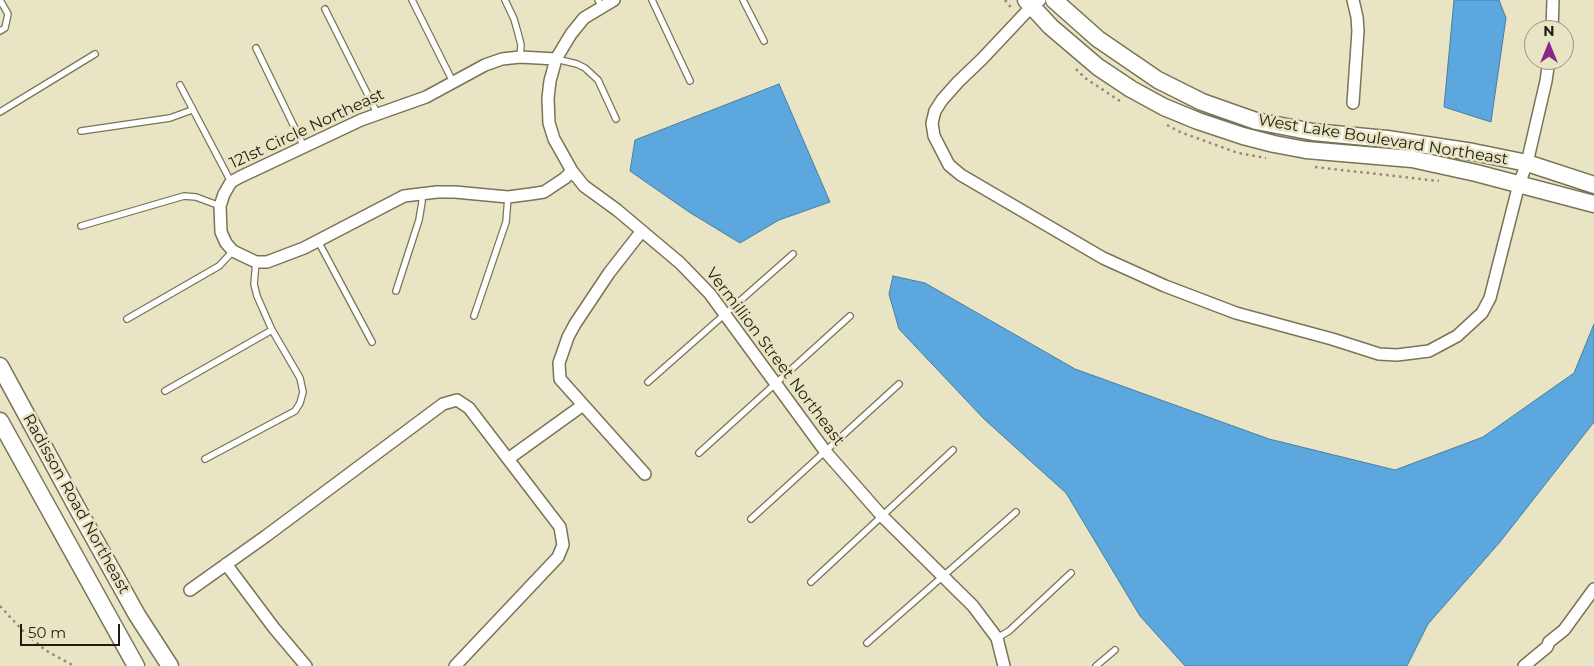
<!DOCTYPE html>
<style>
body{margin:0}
#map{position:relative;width:1594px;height:666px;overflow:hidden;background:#e9e4c3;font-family:Montserrat,sans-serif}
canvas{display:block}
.north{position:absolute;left:1524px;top:20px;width:50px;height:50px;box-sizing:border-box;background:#e9e4c3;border:1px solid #98947c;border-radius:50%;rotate:0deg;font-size:14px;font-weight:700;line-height:20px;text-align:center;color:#1f1d11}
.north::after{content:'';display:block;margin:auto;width:18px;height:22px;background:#8d268c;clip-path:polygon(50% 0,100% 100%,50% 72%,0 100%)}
.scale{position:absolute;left:20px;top:624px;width:100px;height:22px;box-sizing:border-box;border:2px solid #1f1d11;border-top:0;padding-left:6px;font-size:15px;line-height:18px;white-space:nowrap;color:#1f1d11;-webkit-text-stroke:4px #e9e4c3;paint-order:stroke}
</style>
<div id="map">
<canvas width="1594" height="666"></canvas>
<div class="north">N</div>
<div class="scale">50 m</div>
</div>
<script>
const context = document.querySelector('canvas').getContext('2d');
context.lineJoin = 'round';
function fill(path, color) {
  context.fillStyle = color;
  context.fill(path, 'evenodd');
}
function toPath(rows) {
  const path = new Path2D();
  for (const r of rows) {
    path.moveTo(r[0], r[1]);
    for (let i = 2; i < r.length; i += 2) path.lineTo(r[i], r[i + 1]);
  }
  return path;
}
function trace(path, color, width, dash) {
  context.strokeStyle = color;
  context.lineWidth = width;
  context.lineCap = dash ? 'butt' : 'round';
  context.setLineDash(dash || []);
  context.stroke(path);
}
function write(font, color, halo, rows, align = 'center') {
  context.font = font + ' Montserrat,sans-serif';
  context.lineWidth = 5;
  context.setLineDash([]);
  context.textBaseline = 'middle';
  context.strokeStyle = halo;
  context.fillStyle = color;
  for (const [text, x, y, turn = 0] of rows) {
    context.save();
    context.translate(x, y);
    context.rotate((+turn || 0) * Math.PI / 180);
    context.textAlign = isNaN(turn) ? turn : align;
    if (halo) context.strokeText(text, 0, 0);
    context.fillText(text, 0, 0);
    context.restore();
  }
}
const water = toPath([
 [1454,0,1499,0,1506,18,1491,122,1444,107,1454,0],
 [779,84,830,202,779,220,740,243,689,212,630,171,635,140,779,84],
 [893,276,925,283,1075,369,1269,439,1395,470,1483,437,1574,373,1594,324,1594,422,1500,542,1428,624,1407,666,1185,666,1140,616,1066,493,984,419,899,329,889,294,893,276]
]);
fill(water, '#5ca7dd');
trace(water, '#4a7ea0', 1);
const lane = toPath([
 [412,0,453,82],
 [505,0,514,19,518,33,521,45,520,57],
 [598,0,602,7],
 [652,0,690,81],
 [743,0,764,41],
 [325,9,377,113],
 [0,31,5,28,8,14,0,0],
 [256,48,304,147],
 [556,59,577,64,585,68,598,80,616,119],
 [180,85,231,182],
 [0,112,95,54],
 [81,131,170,118,192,110],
 [81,226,184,196,196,197,220,206],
 [318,241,372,342],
 [396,291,419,220,422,202,422,193],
 [474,316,506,222,508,197],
 [127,319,219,266,233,251],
 [648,382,793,254],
 [165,391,272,330],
 [699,453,850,316],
 [205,459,295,411,300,403,303,392,300,378,272,330,257,296,254,284,256,262],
 [751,519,899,384],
 [811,582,953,450],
 [997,638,1009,631,1071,573],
 [867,643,1016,512],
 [1096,666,1115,650]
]);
const street = toPath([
 [614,0,584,18,571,34,556,59,550,81,548,98,549,123,554,139,572,171,584,186,617,210,680,263,710,294,825,451,882,516,973,606,997,638,1004,666],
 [1040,0,1031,7,982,59,958,82,942,100,935,111,932,123,934,136,949,165,961,175,1103,258,1165,286,1236,313,1332,339,1379,354,1397,355,1429,351,1457,336,1482,313,1490,298,1519,184,1527,163,1546,81,1549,60],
 [1353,0,1357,17,1358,31,1353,103],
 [1552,30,1553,0],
 [556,59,520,57,502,59,485,65,426,97,361,120,240,177,231,182,224,194,220,206,221,232,226,243,233,251,256,262,267,262,304,248,404,196,437,192,455,192,508,197,531,194,544,192,565,178,572,171],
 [641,232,609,273,575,324,568,337,559,363,560,379,645,474],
 [508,459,583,405],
 [226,564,274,628,306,666],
 [190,590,266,536,443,404,457,400,469,408,560,527,563,545,558,557,455,666],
 [1524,666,1547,647,1549,642,1564,630,1594,589]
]);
const secondary = toPath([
 [1026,0,1051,27,1098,67,1131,89,1164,107,1198,121,1243,136,1274,144,1306,150,1412,159,1476,173,1594,204],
 [1054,0,1098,39,1158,80,1202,102,1256,121,1313,132,1387,139,1473,152,1527,163,1594,185],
 [0,366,76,506,137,615,170,666],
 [0,421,136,666]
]);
trace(lane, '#797456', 8);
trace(street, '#797456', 14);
trace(secondary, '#797456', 19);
trace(toPath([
 [1005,0,1012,9],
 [1076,69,1085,78,1120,101],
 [1167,125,1180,132,1238,153,1266,158],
 [1315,167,1439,181],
 [0,606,23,631,45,650,74,666]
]), '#8f8c74', 2.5, [2.5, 4]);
trace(lane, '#fff', 5.5);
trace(street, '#fff', 11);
trace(secondary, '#fff', 16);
write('16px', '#1f1d11', '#e9e4c3', [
 ["121st Circle Northeast",307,129,-25],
 ["West Lake Boulevard Northeast",1383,140,9],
 ["Vermillion Street Northeast",775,357,53],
 ["Radisson Road Northeast",76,504,61]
]);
</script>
